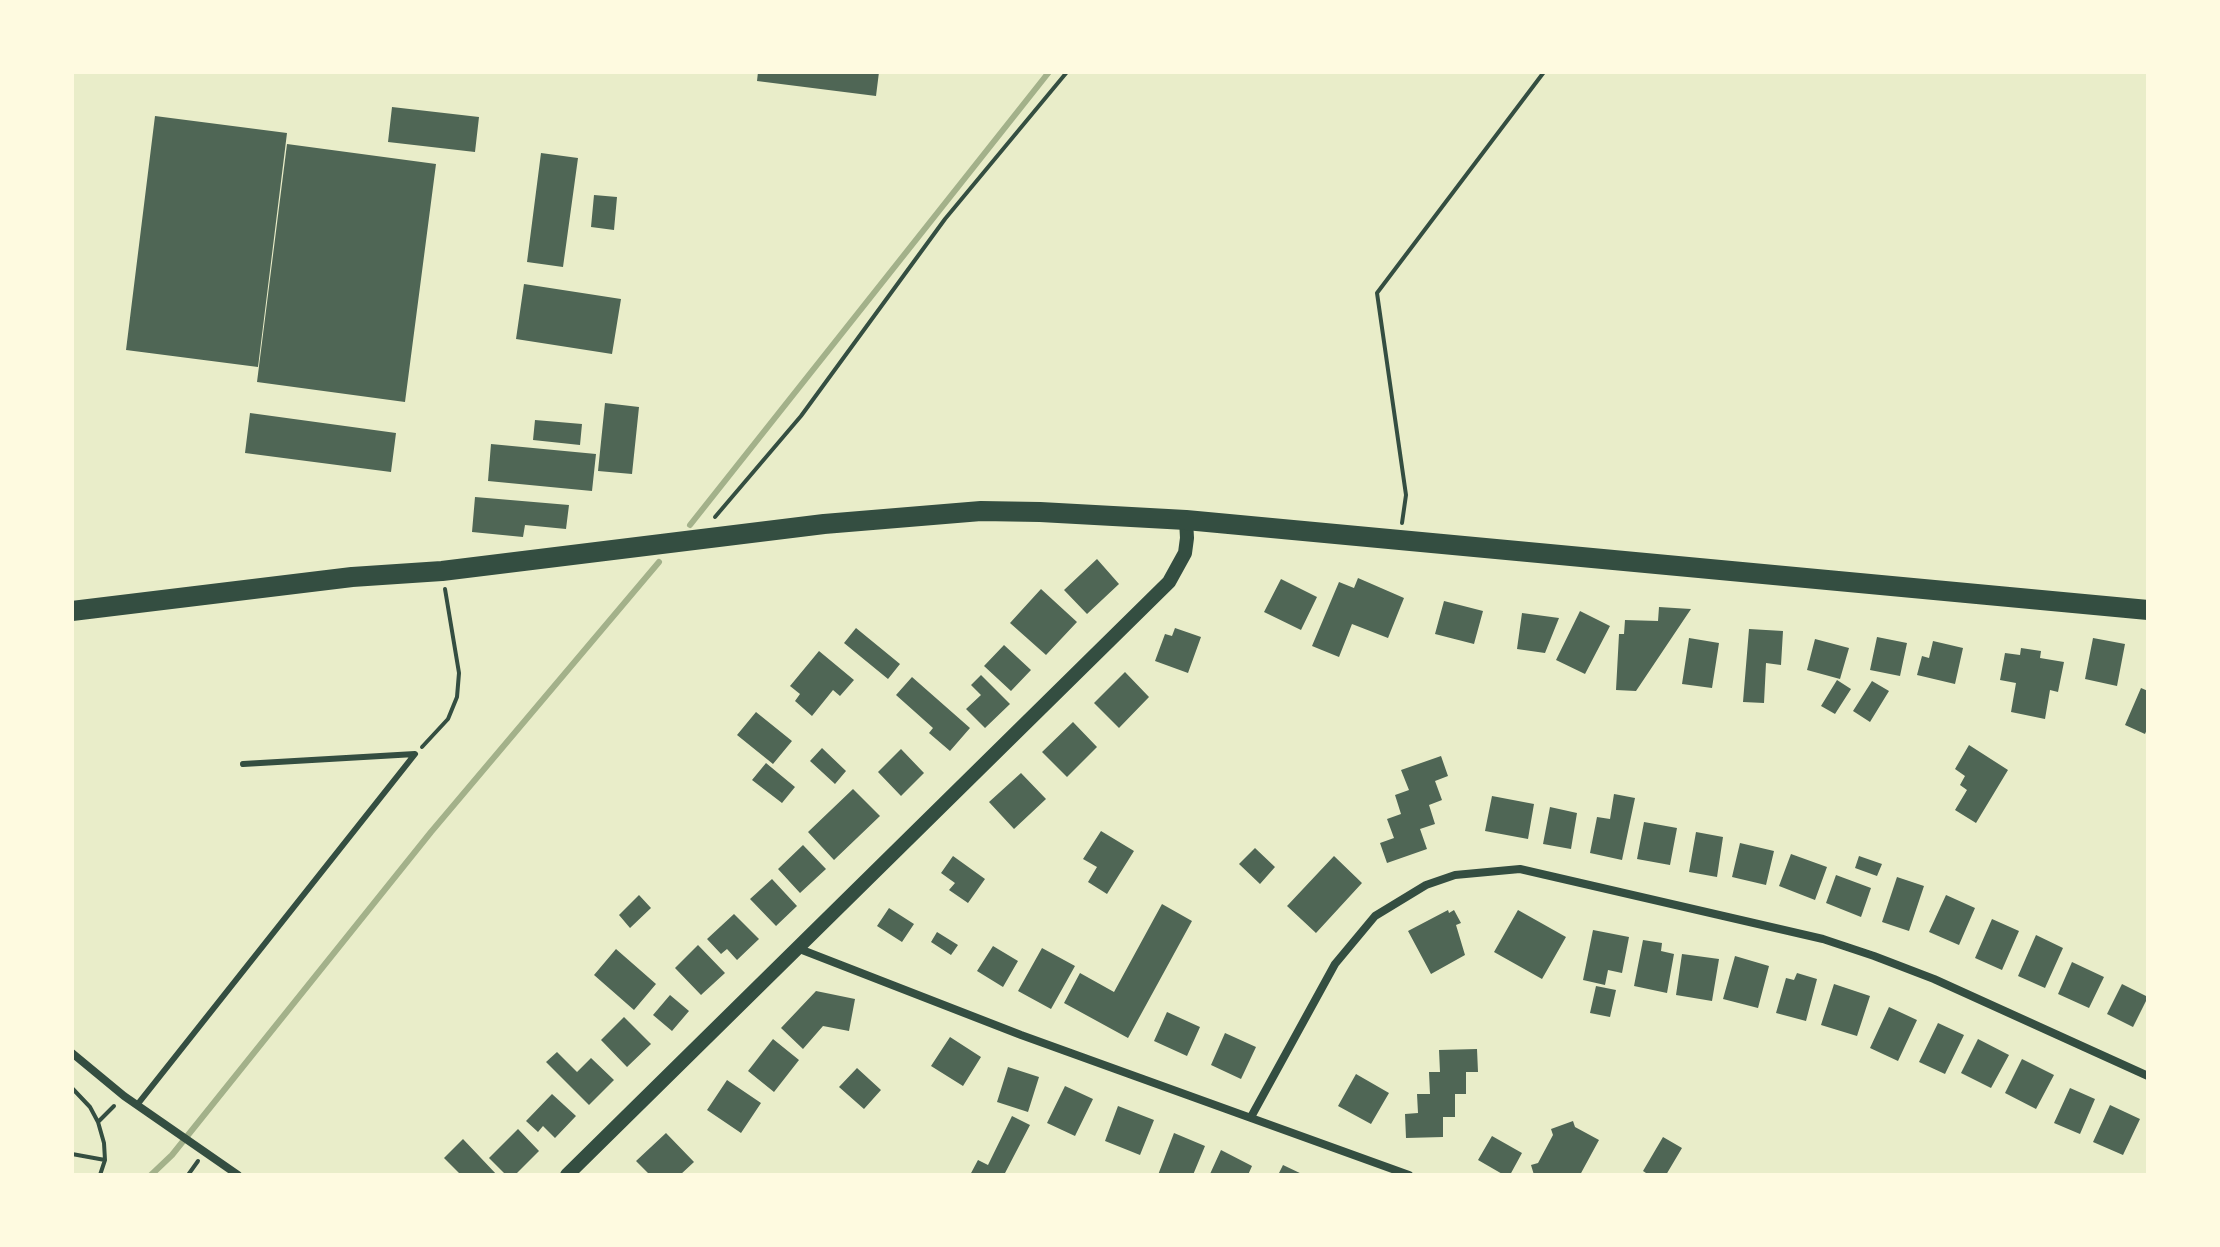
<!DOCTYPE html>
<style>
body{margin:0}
#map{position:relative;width:2220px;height:1247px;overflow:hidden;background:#e9edc9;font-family:Rubik,sans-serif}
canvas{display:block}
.frame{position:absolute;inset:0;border:74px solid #fefae0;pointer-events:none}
</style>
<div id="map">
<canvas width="2220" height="1247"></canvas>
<div class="frame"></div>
</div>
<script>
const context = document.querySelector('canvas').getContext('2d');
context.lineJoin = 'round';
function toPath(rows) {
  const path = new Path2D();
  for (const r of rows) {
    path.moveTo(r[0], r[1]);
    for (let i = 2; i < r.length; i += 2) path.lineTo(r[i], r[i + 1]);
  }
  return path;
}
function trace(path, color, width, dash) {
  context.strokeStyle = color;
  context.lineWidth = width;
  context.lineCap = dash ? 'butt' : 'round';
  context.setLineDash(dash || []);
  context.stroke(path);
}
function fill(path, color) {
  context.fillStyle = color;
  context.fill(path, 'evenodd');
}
trace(toPath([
 [690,525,1049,72],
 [151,1175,172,1155,431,832,659,562]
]), '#a3b18a', 6);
fill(toPath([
 [758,72,879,72,876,96,757,81],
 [392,107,479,117,475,152,388,142],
 [155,116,287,133,258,367,126,350],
 [287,144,436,164,405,402,257,382],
 [541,153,578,158,563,267,527,262],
 [594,195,617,197,614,230,591,227],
 [524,284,621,299,612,354,516,339],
 [605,403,639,407,632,474,598,471],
 [250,413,396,433,391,472,245,453],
 [535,420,582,424,580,445,533,440],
 [491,444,596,454,592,491,488,481],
 [475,497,569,505,566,529,525,525,523,537,472,532],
 [1097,559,1119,584,1087,614,1064,590],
 [1358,578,1404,598,1388,638,1352,624,1339,657,1312,646,1339,582,1354,588],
 [1281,579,1317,597,1301,630,1264,612],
 [1041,589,1077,622,1046,655,1010,623],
 [1444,601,1483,611,1474,644,1435,634],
 [1659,607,1691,609,1636,691,1616,690,1619,634,1624,634,1625,620,1658,621],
 [1580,611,1610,626,1585,674,1556,660],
 [1522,613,1559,618,1545,653,1517,649],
 [856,628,900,664,888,679,844,643],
 [1175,628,1201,637,1188,673,1155,661,1165,634,1172,636],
 [1749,629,1783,631,1781,665,1766,663,1764,703,1743,702],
 [1877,637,1907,643,1900,676,1870,670],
 [1689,638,1719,643,1712,688,1682,684],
 [2093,638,2125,644,2117,686,2085,679],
 [1815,639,1849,648,1840,679,1807,670],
 [1933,641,1963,648,1955,684,1917,675,1922,656,1929,658],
 [1004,645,1031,670,1011,691,984,666],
 [2021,648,2041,651,2040,658,2064,662,2058,692,2050,690,2045,719,2011,712,2016,683,2000,680,2005,653,2020,655],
 [819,651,854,680,840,696,833,690,812,716,795,701,800,694,790,686],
 [1125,672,1149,697,1119,728,1094,703],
 [981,675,1010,704,985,728,966,709,981,695,971,685],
 [912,677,970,728,950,751,929,733,933,728,896,695],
 [1837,680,1851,689,1835,714,1821,706],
 [1872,681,1889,691,1870,722,1853,711],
 [2141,688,2148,691,2148,727,2145,734,2125,725],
 [756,712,792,741,773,764,737,735],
 [1073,722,1097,747,1067,777,1042,752],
 [1969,745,2008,770,1976,823,1955,810,1967,790,1960,785,1965,776,1955,769],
 [822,748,846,771,835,784,810,761],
 [901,749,924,773,901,796,878,772],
 [1441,756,1448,776,1435,781,1442,800,1429,805,1435,824,1420,829,1427,849,1387,863,1380,843,1394,838,1387,819,1401,814,1395,795,1409,790,1401,770],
 [766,763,795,787,782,803,752,780],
 [1021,773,1046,799,1014,829,989,802],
 [853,789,880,816,834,860,808,832],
 [1614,794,1635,798,1622,860,1590,853,1597,817,1610,819],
 [1492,796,1534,804,1528,839,1485,831],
 [1550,807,1577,813,1571,849,1543,844],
 [1644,822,1677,828,1670,865,1637,859],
 [1101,831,1134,851,1107,894,1088,882,1097,867,1083,859],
 [1696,832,1723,837,1717,877,1689,872],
 [1740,843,1774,851,1766,885,1732,877],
 [803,845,826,869,800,893,778,869],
 [1255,848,1275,867,1260,884,1239,864],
 [1791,854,1827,867,1815,900,1779,886],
 [953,856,985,879,968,903,949,890,955,883,941,873],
 [1334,856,1362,883,1316,933,1287,906],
 [1859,856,1882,864,1877,876,1855,868],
 [1836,875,1871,888,1861,917,1826,903],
 [1897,877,1924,886,1909,931,1882,922],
 [772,879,797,906,776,926,750,899],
 [639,895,651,908,630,928,619,915],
 [1946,895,1975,908,1959,945,1929,932],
 [1162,904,1192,921,1128,1038,1064,1003,1080,973,1114,992],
 [889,908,914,924,902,942,877,926],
 [1448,910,1449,913,1454,910,1461,923,1456,925,1465,955,1431,974,1408,931],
 [1518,910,1566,937,1542,979,1494,952],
 [734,914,759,939,737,960,727,949,721,954,707,939],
 [1992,919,2019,931,2002,970,1975,958],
 [1593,930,1629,937,1622,973,1608,970,1605,985,1583,980],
 [937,932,958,945,951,955,931,942],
 [2036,935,2063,948,2045,988,2018,976],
 [1643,940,1662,943,1661,951,1674,954,1667,993,1634,986],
 [698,945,725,973,701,995,675,968],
 [993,946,1018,961,1003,987,977,971],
 [1042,948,1075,966,1051,1009,1018,991],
 [616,949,656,984,634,1010,594,975],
 [1682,954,1719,959,1712,1001,1676,995],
 [1735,956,1769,966,1758,1008,1723,999],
 [2072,962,2104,977,2089,1008,2058,994],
 [1797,973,1817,979,1806,1021,1776,1013,1786,978,1794,980],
 [1834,984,1870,996,1857,1036,1821,1025],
 [2122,984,2148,997,2133,1027,2107,1014],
 [1596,986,1616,990,1610,1017,1590,1013],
 [816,991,855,999,849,1031,823,1026,803,1049,781,1028],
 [670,995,689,1011,672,1031,653,1015],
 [1889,1007,1917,1020,1898,1061,1870,1048],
 [1167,1012,1200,1027,1187,1056,1154,1041],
 [624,1017,651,1044,627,1067,601,1040],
 [1938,1023,1964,1035,1945,1074,1919,1062],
 [1225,1033,1256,1047,1241,1079,1211,1065],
 [950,1037,981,1057,963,1086,931,1066],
 [773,1039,799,1060,774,1092,748,1071],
 [1978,1039,2009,1055,1991,1088,1961,1073],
 [1477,1049,1478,1072,1466,1072,1466,1094,1455,1094,1455,1117,1443,1117,1443,1137,1406,1138,1405,1114,1418,1113,1417,1094,1430,1094,1429,1072,1440,1072,1439,1050],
 [557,1052,577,1072,591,1058,614,1080,589,1105,546,1062],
 [2022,1059,2054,1075,2036,1109,2005,1093],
 [1008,1067,1039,1077,1028,1112,997,1102],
 [857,1068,881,1090,864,1109,839,1087],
 [1356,1074,1389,1093,1371,1124,1338,1106],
 [727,1080,761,1103,741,1133,707,1110],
 [1065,1086,1093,1099,1075,1136,1047,1123],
 [2070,1088,2095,1099,2080,1134,2054,1123],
 [552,1094,576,1116,555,1138,543,1126,538,1132,526,1121],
 [2110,1105,2140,1119,2123,1155,2093,1142],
 [1118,1106,1154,1120,1140,1155,1105,1141],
 [1012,1116,1030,1125,1004,1175,970,1175,978,1160,988,1165],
 [1573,1121,1575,1127,1599,1140,1580,1175,1534,1175,1531,1165,1538,1163,1553,1135,1551,1129],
 [518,1129,539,1151,515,1175,506,1175,489,1158],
 [666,1133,694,1162,680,1175,650,1175,636,1161],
 [1174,1133,1205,1146,1193,1175,1158,1175],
 [1492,1136,1522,1153,1510,1175,1504,1175,1478,1160],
 [1663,1137,1682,1148,1666,1175,1649,1175,1643,1171],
 [463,1139,497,1175,461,1175,444,1158],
 [1221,1150,1252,1166,1248,1175,1210,1174],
 [1283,1165,1304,1175,1278,1175]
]), '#4f6655');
trace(toPath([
 [715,517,801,416,945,219,1067,72],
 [1402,523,1406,495,1377,293,1544,72],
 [422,747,448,719,457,697,459,673,445,589],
 [72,1088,90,1107,98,1122,104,1143,105,1160,100,1175],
 [98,1122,114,1106],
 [72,1154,105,1160],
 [188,1175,198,1161]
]), '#344e41', 4);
trace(toPath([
 [137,1105,415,754,243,764]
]), '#344e41', 6);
trace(toPath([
 [797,948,1021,1035,1409,1175],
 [72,1053,124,1096,238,1175],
 [1251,1117,1335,964,1375,916,1426,885,1455,875,1520,869,1823,939,1874,956,1934,979,2148,1076]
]), '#344e41', 8);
trace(toPath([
 [567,1175,1169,582,1185,553,1187,538,1186,520]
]), '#344e41', 14);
trace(toPath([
 [72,611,352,577,442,571,824,524,981,511,1040,512,1186,520,2148,610]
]), '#344e41', 20);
</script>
